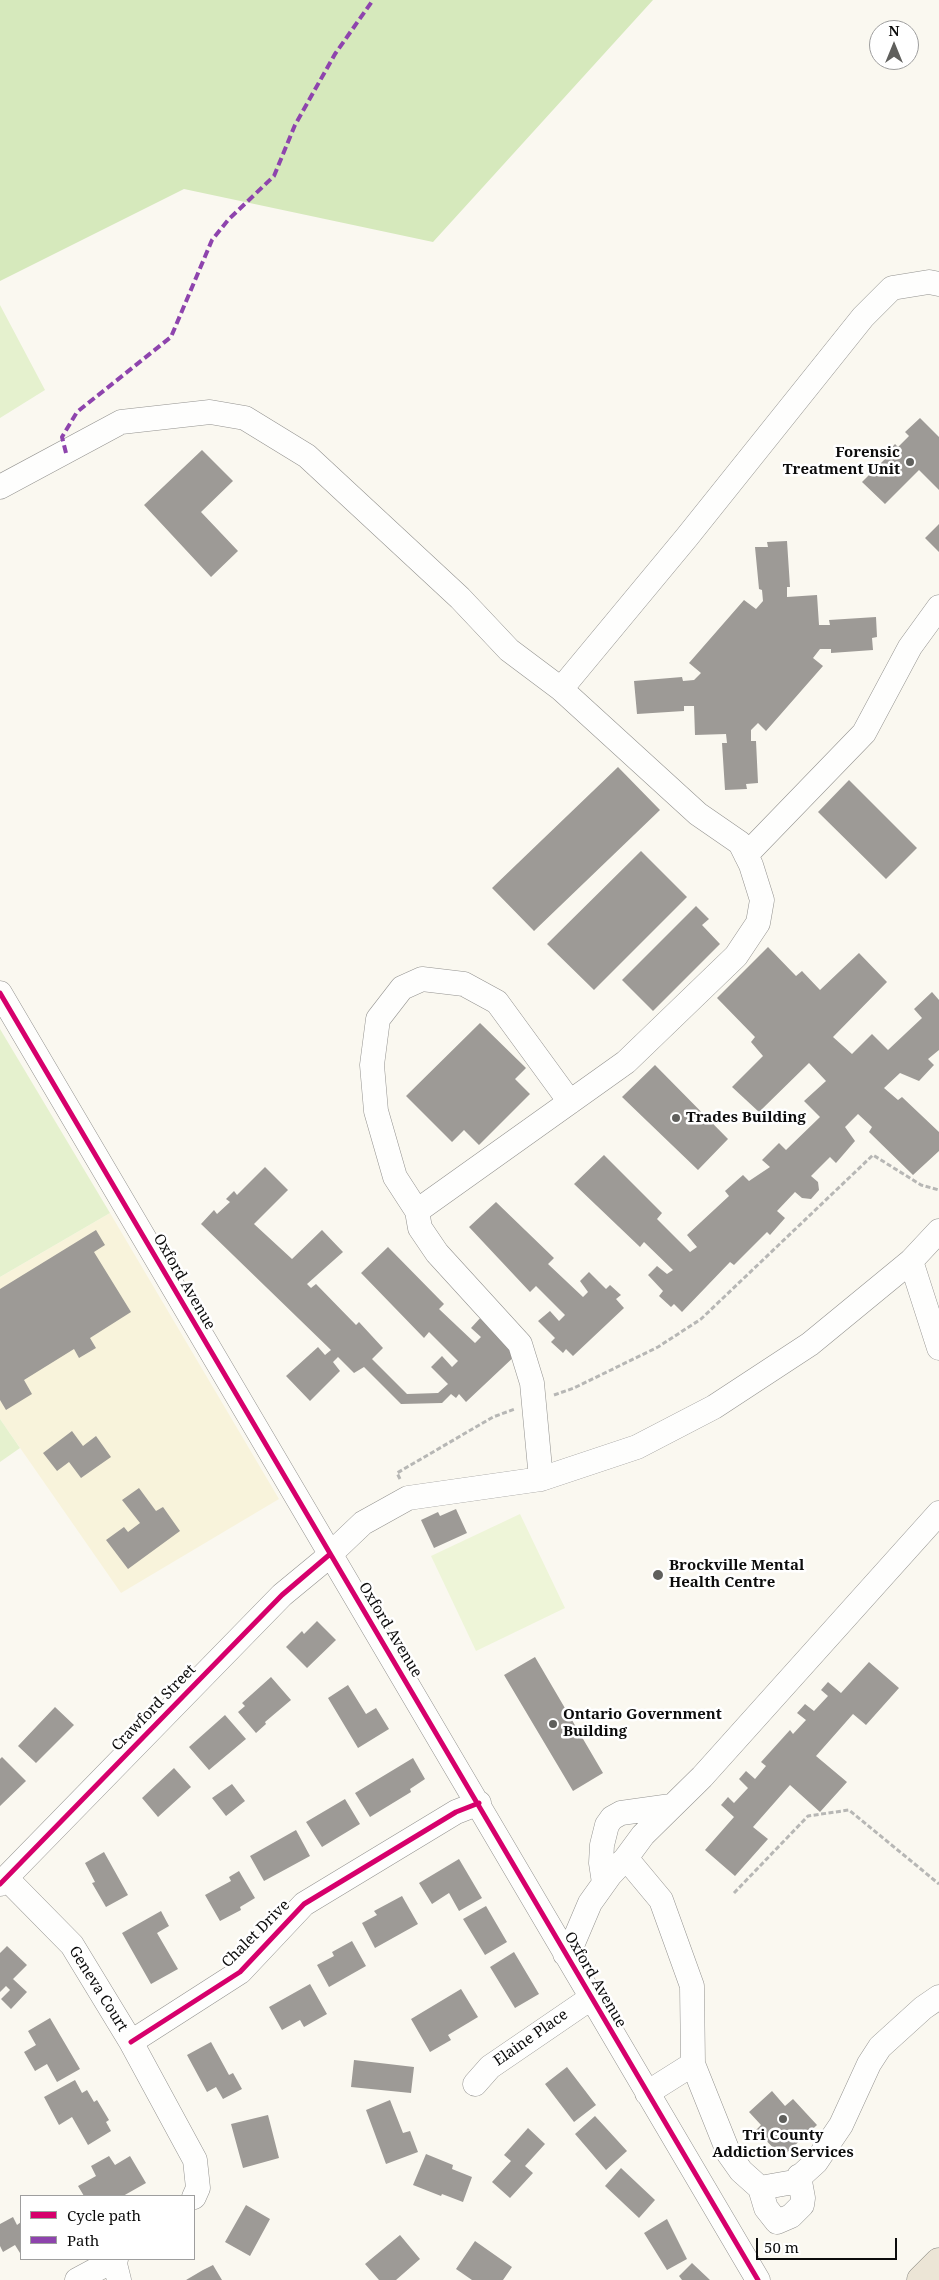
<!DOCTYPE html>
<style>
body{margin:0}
#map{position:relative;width:939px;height:2280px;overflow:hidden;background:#faf8f0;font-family:"Noto Serif",serif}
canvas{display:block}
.legend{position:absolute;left:20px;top:2195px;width:175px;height:65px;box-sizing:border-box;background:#fff;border:1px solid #9e9e9e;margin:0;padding:6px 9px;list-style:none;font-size:15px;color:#0c0c0c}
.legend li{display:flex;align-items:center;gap:10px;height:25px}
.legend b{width:25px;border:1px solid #9e9e9e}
.north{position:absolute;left:869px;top:20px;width:50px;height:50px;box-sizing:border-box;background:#fff;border:1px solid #9e9e9e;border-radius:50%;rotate:0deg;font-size:14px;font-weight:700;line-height:20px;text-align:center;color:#0c0c0c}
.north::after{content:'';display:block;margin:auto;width:18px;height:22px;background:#5f5f5c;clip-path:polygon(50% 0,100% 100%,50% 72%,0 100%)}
.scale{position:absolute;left:756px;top:2238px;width:141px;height:22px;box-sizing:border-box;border:2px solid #0c0c0c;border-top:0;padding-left:6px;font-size:15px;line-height:18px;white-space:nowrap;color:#0c0c0c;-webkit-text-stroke:4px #fff;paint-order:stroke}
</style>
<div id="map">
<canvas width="939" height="2280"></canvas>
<ul class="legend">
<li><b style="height:6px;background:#d6006c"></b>Cycle path</li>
<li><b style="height:6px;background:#8e44ad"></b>Path</li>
</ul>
<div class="north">N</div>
<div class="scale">50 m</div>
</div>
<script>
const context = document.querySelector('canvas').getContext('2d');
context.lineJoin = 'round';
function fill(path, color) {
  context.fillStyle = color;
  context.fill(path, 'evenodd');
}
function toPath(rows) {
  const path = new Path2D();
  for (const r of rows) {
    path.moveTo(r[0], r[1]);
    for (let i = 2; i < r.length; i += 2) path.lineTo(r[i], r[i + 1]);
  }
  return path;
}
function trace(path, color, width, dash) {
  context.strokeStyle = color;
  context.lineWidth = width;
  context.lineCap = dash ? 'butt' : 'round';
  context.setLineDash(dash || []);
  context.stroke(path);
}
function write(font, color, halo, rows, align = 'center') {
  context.font = font + ' "Noto Serif",serif';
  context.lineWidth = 5;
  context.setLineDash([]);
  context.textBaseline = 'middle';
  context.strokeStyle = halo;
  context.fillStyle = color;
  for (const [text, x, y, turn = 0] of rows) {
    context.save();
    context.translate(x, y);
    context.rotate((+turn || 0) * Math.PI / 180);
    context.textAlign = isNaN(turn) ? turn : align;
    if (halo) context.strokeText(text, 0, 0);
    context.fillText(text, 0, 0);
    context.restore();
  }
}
fill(toPath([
 [110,1213,279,1499,121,1593,0,1419,0,1277]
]), '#f8f3db');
fill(toPath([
 [0,305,45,390,0,418],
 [0,1029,110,1213,0,1277],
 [0,1419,20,1448,0,1462]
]), '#e5f1ce');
fill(toPath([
 [0,0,653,0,433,242,184,189,0,281]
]), '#d6e9bc');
fill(toPath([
 [520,1514,565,1608,476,1651,431,1556]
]), '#eef5d8');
fill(toPath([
 [920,418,939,437,939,490,919,470,885,504,862,482,890,454,888,452,895,444,898,447,909,436,905,432],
 [202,450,233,481,201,512,238,551,211,577,144,505],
 [939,524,939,552,925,538],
 [787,541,790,587,787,587,787,597,817,595,819,625,830,625,829,620,876,617,877,637,872,638,873,650,831,653,831,649,820,649,813,658,823,666,766,731,758,723,751,730,751,741,756,741,758,783,746,784,747,789,725,790,722,743,727,743,726,734,695,735,694,706,684,706,684,711,637,714,634,681,682,677,683,681,694,680,701,673,689,663,744,600,756,609,763,601,762,590,759,589,755,547,768,547,767,542],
 [618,767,660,810,534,931,492,888],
 [849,780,917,848,886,879,818,812],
 [641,851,687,897,594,990,547,944],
 [696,906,709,919,702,925,720,944,653,1011,622,980],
 [768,947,796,976,802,971,820,990,859,953,887,982,833,1037,852,1054,872,1034,888,1050,922,1018,914,1009,932,992,939,1000,939,1050,928,1059,934,1065,919,1081,900,1073,884,1088,898,1100,902,1097,939,1132,939,1151,913,1175,869,1132,872,1127,858,1114,845,1127,855,1141,836,1163,830,1157,811,1176,818,1182,819,1190,811,1199,802,1198,795,1192,777,1211,785,1218,770,1235,767,1232,734,1265,730,1262,682,1312,674,1304,671,1307,659,1296,663,1291,648,1275,657,1266,667,1274,673,1270,644,1242,640,1247,574,1184,604,1155,662,1213,657,1219,690,1252,697,1247,687,1235,729,1196,725,1191,743,1175,749,1181,770,1167,762,1160,779,1143,786,1150,820,1117,804,1101,826,1081,809,1063,759,1112,732,1087,763,1056,751,1042,755,1037,717,998],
 [480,1023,526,1068,515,1079,530,1094,479,1145,464,1130,452,1142,406,1096],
 [655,1065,728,1139,698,1170,622,1097],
 [265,1167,288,1190,254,1224,292,1259,322,1230,343,1252,307,1284,311,1288,316,1284,356,1325,359,1322,383,1348,372,1359,407,1394,438,1393,448,1384,431,1367,442,1356,452,1367,458,1361,429,1332,424,1338,361,1273,388,1247,444,1304,439,1309,475,1343,481,1337,471,1328,482,1316,518,1353,466,1402,459,1394,456,1398,451,1394,442,1403,401,1404,364,1367,354,1373,338,1357,333,1362,340,1371,310,1401,286,1376,318,1347,325,1355,331,1350,201,1224,214,1210,217,1214,230,1202,226,1199,234,1191,237,1195],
 [496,1202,554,1258,548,1264,583,1297,588,1292,580,1281,589,1272,606,1289,610,1285,621,1295,616,1299,624,1308,573,1356,566,1349,563,1353,551,1342,555,1338,538,1321,550,1311,559,1321,565,1315,536,1286,530,1292,469,1227],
 [96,1230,105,1245,94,1252,131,1312,90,1338,96,1348,79,1358,74,1349,24,1380,32,1394,6,1410,0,1400,0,1289],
 [72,1431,83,1446,96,1436,111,1457,81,1478,69,1462,57,1471,43,1453],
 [139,1488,156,1511,163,1507,180,1531,128,1569,106,1540,124,1527,128,1532,140,1523,122,1500],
 [456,1509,467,1533,434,1548,421,1520,438,1512,440,1516],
 [317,1621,336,1640,307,1668,286,1647,302,1631,304,1634],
 [535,1657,603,1773,573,1791,504,1675],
 [869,1662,899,1688,866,1725,853,1714,816,1756,847,1782,820,1812,790,1785,753,1827,768,1839,735,1876,705,1850,734,1817,721,1805,728,1797,734,1803,748,1788,739,1779,746,1771,755,1779,766,1766,761,1762,790,1730,793,1734,806,1720,797,1713,805,1704,814,1711,828,1696,821,1690,828,1682,841,1693],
 [271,1677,291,1700,265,1722,266,1724,256,1733,238,1712,245,1706,242,1703],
 [348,1685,366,1714,376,1708,389,1729,358,1748,328,1698],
 [55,1707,74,1725,36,1763,18,1746],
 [225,1715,246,1739,209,1770,189,1747],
 [2,1757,26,1781,0,1806,0,1759],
 [413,1758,425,1779,410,1789,411,1792,370,1817,355,1793],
 [174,1768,191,1787,158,1817,142,1798],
 [232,1784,245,1801,226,1816,212,1798],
 [345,1799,360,1824,322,1847,306,1822],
 [296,1830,310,1856,264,1881,250,1856],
 [104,1852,128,1895,106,1907,92,1883,95,1882,85,1863],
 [459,1859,482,1898,459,1911,449,1893,432,1904,419,1883],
 [239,1871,255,1898,240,1907,241,1910,220,1921,205,1895,231,1881,229,1877],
 [402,1896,418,1924,375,1948,362,1923,377,1915,374,1911],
 [486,1906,507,1942,485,1955,463,1919],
 [161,1911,169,1926,157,1933,178,1969,151,1984,122,1933],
 [352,1941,366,1966,329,1987,317,1965,334,1956,332,1952],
 [7,1946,27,1965,13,1979,27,1992,11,2009,1,1999,10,1990,6,1986,0,1992,0,1953],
 [514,1952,539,1994,515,2008,490,1967],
 [310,1984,327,2014,304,2027,300,2020,282,2030,269,2007],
 [461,1989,478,2017,448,2035,451,2040,430,2052,411,2019],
 [50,2018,80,2069,57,2082,47,2064,35,2071,24,2052,36,2045,28,2031],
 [211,2042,229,2075,233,2073,242,2089,223,2099,216,2087,207,2092,187,2055],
 [354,2060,414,2067,411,2093,351,2087],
 [567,2067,596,2105,574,2122,545,2084],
 [75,2080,82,2093,87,2090,94,2102,97,2100,109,2120,106,2122,111,2131,88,2145,72,2117,59,2125,44,2097],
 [772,2091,785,2106,793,2099,817,2125,782,2157,756,2130,761,2125,749,2112],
 [390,2100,403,2133,410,2131,418,2152,386,2164,366,2110],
 [268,2115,279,2158,243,2168,231,2124],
 [595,2116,627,2151,606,2170,575,2134],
 [528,2128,545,2144,525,2166,533,2173,510,2198,492,2182,511,2161,504,2155],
 [426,2154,453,2165,452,2169,472,2177,463,2202,442,2194,441,2196,413,2185],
 [109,2156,115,2165,130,2156,146,2183,123,2196,84,2196,78,2186,96,2176,91,2166],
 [621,2168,655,2200,639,2218,605,2186],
 [246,2205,270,2219,250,2256,225,2242],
 [13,2217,17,2225,21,2222,20,2253,15,2245,3,2252,0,2246,0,2224],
 [667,2219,687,2259,667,2270,644,2233],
 [400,2235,420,2259,396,2280,379,2280,365,2264],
 [475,2241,512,2267,503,2280,472,2280,456,2269],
 [692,2263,710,2280,682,2280,679,2276],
 [213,2265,222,2280,186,2280,203,2270]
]), '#9d9a96');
const minor = toPath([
 [0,487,121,422,210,412,245,418,307,456,460,598,509,650,561,689,698,814,740,843,751,865,762,900,758,923,736,956,626,1062,417,1211,420,1228,437,1253,520,1344,532,1383,541,1479],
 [561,689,687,537,863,317,892,288,929,282,939,284],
 [746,855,864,733,910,647,939,607],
 [0,993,758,2280],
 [417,1211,395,1177,376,1111,372,1065,378,1019,402,988,422,979,464,984,497,1002,570,1102],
 [911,1261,939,1348],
 [626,1858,661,1900,692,1986,693,2064,729,2154,741,2171,760,2188,766,2208,777,2222,791,2216,802,2205,803,2198,799,2176],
 [6,1878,72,1945,131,2042,195,2160,198,2188,194,2197],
 [604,1883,601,1863,602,1845,607,1825,612,1818,621,1813,671,1806],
 [0,1884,282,1595,322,1562,363,1523,408,1498,541,1479,637,1447,714,1407,810,1344,911,1261,939,1231],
 [565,1954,573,1943,590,1903,610,1875,626,1858,643,1835,702,1777,939,1513],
 [131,2042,240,1972,304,1904,456,1812,479,1803],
 [475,2084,490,2067,591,1998],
 [647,2093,693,2064],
 [760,2188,794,2182,816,2162,841,2125,869,2064,880,2047,923,2008,939,1997],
 [114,2260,119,2280],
 [77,2280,116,2259]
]);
const major = toPath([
 [921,2280,939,2262]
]);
trace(minor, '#93928f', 25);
trace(major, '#80807c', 29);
trace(toPath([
 [554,1395,574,1388,658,1347,701,1319,873,1155,921,1185,939,1190],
 [400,1479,397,1473,493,1417,515,1409],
 [734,1893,808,1816,849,1810,939,1884]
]), '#b7b7b5', 3, [5, 2.5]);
trace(minor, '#fefefd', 24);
trace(major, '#ece5d6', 28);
trace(toPath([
 [66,453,62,437,77,412,171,337,212,240,228,220,274,176,295,125,335,54,373,0]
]), '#8e44ad', 4, [8, 4]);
trace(toPath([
 [0,993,758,2280],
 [0,1884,282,1595,329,1555],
 [131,2042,240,1972,304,1904,456,1812,479,1803]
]), '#d6006c', 5);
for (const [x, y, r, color] of [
 [910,462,5,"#5f5f5c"],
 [676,1118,5,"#5f5f5c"],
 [658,1575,6,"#5f5f5c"],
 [553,1724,5,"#5f5f5c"],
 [783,2119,5,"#5f5f5c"]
]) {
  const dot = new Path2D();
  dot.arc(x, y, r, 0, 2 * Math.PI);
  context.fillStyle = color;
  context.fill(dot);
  trace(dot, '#fff', 2);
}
write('bold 15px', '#0c0c0c', '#fff', [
 ["Forensic",900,453,"right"],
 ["Treatment Unit",900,470,"right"],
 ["Trades Building",686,1118],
 ["Brockville Mental",669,1566],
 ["Health Centre",669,1583],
 ["Ontario Government",563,1715],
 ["Building",563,1732],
 ["Tri County",783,2136,"center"],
 ["Addiction Services",783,2153,"center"]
], 'left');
write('15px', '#0c0c0c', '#fff', [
 ["Oxford Avenue",184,1282,60],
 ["Oxford Avenue",390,1630,59],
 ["Crawford Street",154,1708,-46],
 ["Chalet Drive",256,1934,-45],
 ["Oxford Avenue",595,1980,60],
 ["Geneva Court",98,1989,58],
 ["Elaine Place",531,2038,-35]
]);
</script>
